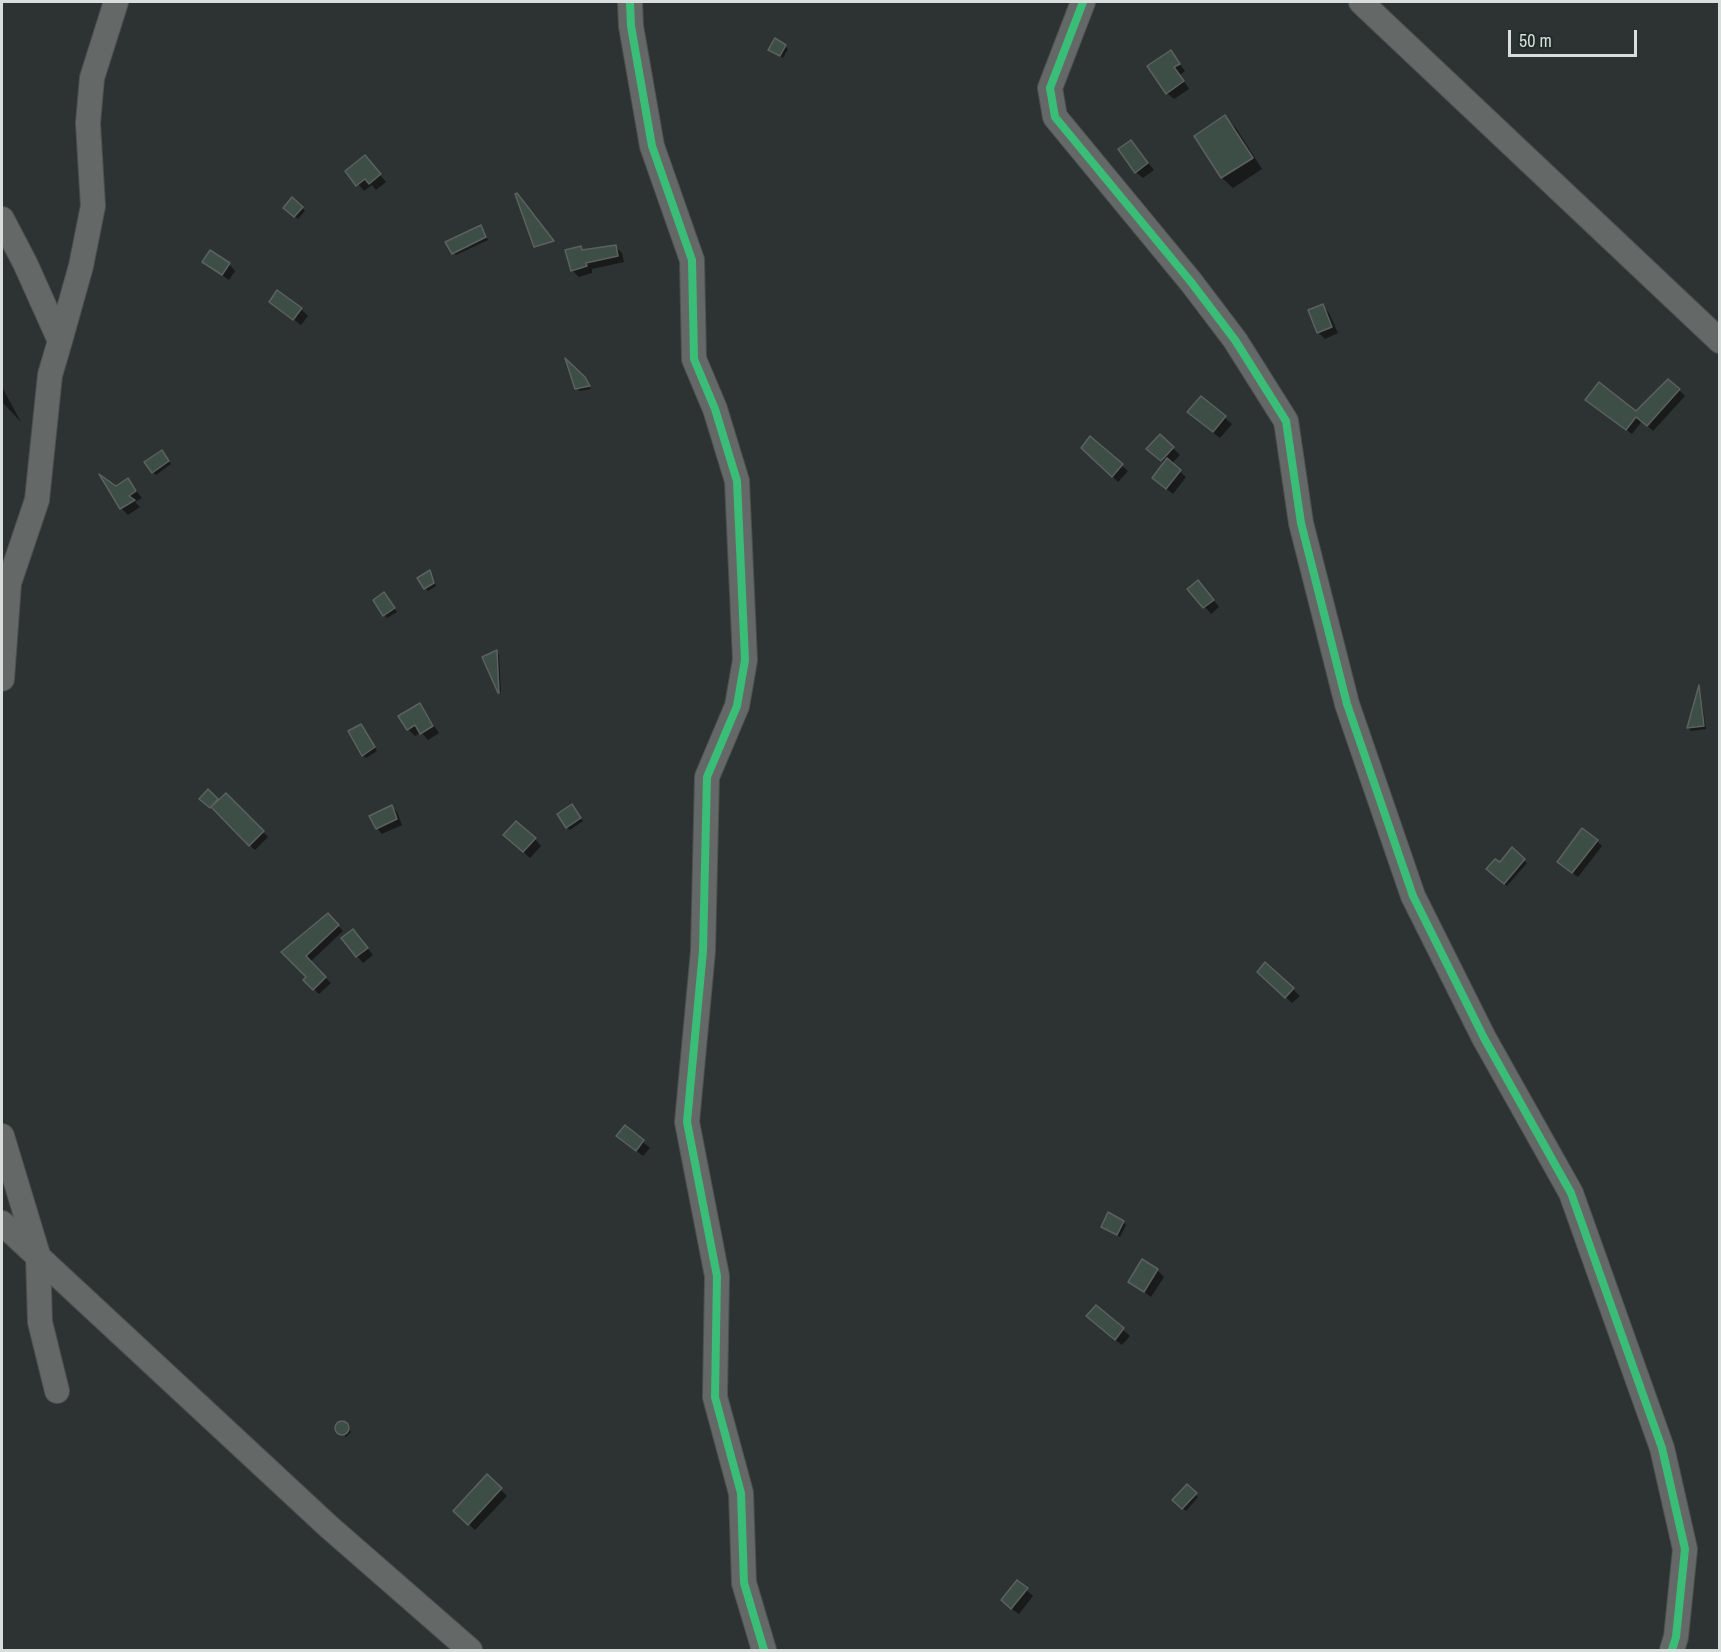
<!DOCTYPE html>
<style>
body{margin:0}
#map{position:relative;width:1721px;height:1652px;overflow:hidden;background:#2d3332;font-family:"Archivo Narrow",sans-serif}
canvas{display:block}
.frame{position:absolute;inset:0;border:3px solid #d7dedc;pointer-events:none}
.scale{position:absolute;left:1508px;top:30px;width:129px;height:27px;box-sizing:border-box;border:3px solid #d7dedc;border-top:0;padding-left:8px;font-size:18px;line-height:21px;white-space:nowrap;color:#d7dedc;-webkit-text-stroke:4px #212c29;paint-order:stroke}
</style>
<div id="map">
<canvas width="1721" height="1652"></canvas>
<div class="frame"></div>
<div class="scale">50 m</div>
</div>
<script>
const context = document.querySelector('canvas').getContext('2d');
context.lineJoin = 'round';
function fill(path, color) {
  context.fillStyle = color;
  context.fill(path, 'evenodd');
}
function toPath(rows) {
  const path = new Path2D();
  for (const r of rows) {
    if (r.length === 3) {
      path.moveTo(r[0] + r[2], r[1]);
      path.arc(r[0], r[1], r[2], 0, 2 * Math.PI);
      continue;
    }
    path.moveTo(r[0], r[1]);
    for (let i = 2; i < r.length; i += 2) path.lineTo(r[i], r[i + 1]);
  }
  return path;
}
function trace(path, color, width, dash) {
  context.strokeStyle = color;
  context.lineWidth = width;
  context.lineCap = dash ? 'butt' : 'round';
  context.setLineDash(dash || []);
  context.stroke(path);
}
fill(toPath([
 [775,40,788,49,783,58,773,52],
 [1170,52,1185,71,1180,75,1189,89,1174,99,1167,93],
 [1225,117,1236,128,1262,169,1233,188,1222,178,1196,136],
 [1131,142,1154,170,1143,178,1136,172],
 [371,164,386,182,376,190,372,185,364,191,347,171],
 [293,199,305,211,298,219,285,208],
 [481,227,488,240,456,255,453,253],
 [580,247,585,252,616,247,622,253,624,262,592,269,592,273,579,277,572,270],
 [204,262,229,264,235,271,229,280],
 [271,302,301,309,308,316,301,325],
 [1323,306,1329,313,1338,333,1325,339,1318,332],
 [569,364,591,389,580,391,577,388],
 [2,387,21,422,2,402],
 [1679,390,1685,396,1653,431,1642,421,1632,434,1593,405,1637,413],
 [1201,398,1232,424,1220,438,1196,419],
 [1160,436,1180,455,1171,464,1186,477,1173,494,1160,484,1165,464,1155,456],
 [1090,438,1128,471,1118,482,1083,448],
 [165,455,171,464,156,475,153,472],
 [128,480,142,498,135,502,140,507,128,515,121,508,115,488],
 [430,572,436,586,428,591,425,588],
 [1190,589,1205,589,1219,607,1211,614],
 [387,597,397,612,387,618,385,615],
 [497,652,499,655,501,694,484,658],
 [1700,688,1706,729,1691,731,1688,728],
 [419,705,439,733,428,740,421,732,415,736,408,729],
 [363,729,377,751,366,758,363,755],
 [208,791,220,802,226,795,268,837,255,850,201,799],
 [391,806,397,812,402,825,382,834,377,828],
 [575,809,583,821,570,830,567,827],
 [535,839,541,846,530,858,512,841],
 [1597,841,1602,846,1578,877,1564,867],
 [1512,850,1527,863,1507,886,1488,869,1500,865],
 [328,915,343,931,310,962,331,983,319,994,305,980,308,977,284,953],
 [359,937,373,955,363,963,357,956],
 [1266,964,1300,996,1292,1003,1259,972],
 [625,1127,650,1148,643,1156,625,1142],
 [1123,1222,1126,1225,1120,1237,1103,1226],
 [1157,1270,1164,1277,1151,1297,1130,1281],
 [1096,1307,1130,1336,1122,1345,1094,1323],
 [340,1423,344,1423,351,1432,346,1437,337,1428],
 [487,1476,507,1496,475,1530,455,1511],
 [1187,1486,1198,1497,1186,1511,1174,1500],
 [1017,1582,1033,1596,1019,1614,1009,1607]
]), '#0007');
const building = toPath([
 [775,38,786,45,780,56,768,50,775,38],
 [1171,50,1180,64,1174,67,1184,81,1166,94,1147,66,1171,50],
 [1225,115,1253,158,1221,178,1194,136,1225,115],
 [1131,140,1148,163,1135,173,1118,149,1131,140],
 [365,155,381,174,369,184,365,179,356,186,345,171,365,155],
 [517,193,554,241,534,247,515,194,517,193],
 [292,197,303,207,294,217,283,208,292,197],
 [481,225,486,237,452,254,445,242,481,225],
 [616,245,618,256,586,263,587,266,571,271,565,250,581,246,582,250,616,245],
 [210,250,230,263,222,275,202,262,210,250],
 [277,290,302,308,293,320,269,302,277,290],
 [1323,304,1332,327,1317,333,1308,310,1323,304],
 [565,358,585,377,590,386,575,389,565,358],
 [1668,379,1680,389,1647,426,1636,417,1626,430,1585,400,1599,382,1636,411,1668,379],
 [1201,396,1226,416,1213,432,1187,412,1201,396],
 [1160,434,1174,447,1161,461,1146,449,1160,434],
 [1090,436,1123,464,1112,477,1081,448,1090,436],
 [162,450,169,461,152,473,144,462,162,450],
 [1167,458,1181,470,1166,489,1152,478,1167,458],
 [99,474,116,486,128,478,136,491,129,496,135,500,120,509,99,474],
 [430,570,434,583,424,589,417,578,430,570],
 [1198,580,1214,600,1203,608,1187,589,1198,580],
 [384,592,395,608,383,616,373,600,384,592],
 [497,650,499,693,498,693,482,657,497,650],
 [1699,685,1704,726,1687,728,1699,685],
 [420,703,433,726,420,734,415,725,407,730,398,716,420,703],
 [361,724,375,747,362,756,348,731,361,724],
 [208,789,218,799,210,808,199,799,208,789],
 [226,793,264,831,249,846,211,807,226,793],
 [572,804,581,818,566,828,557,814,572,804],
 [392,805,397,819,376,829,369,816,392,805],
 [516,821,536,838,523,852,503,835,516,821],
 [1582,828,1598,840,1572,873,1557,862,1582,828],
 [1512,847,1525,859,1504,884,1486,869,1495,859,1500,862,1512,847],
 [328,913,339,925,306,956,326,977,313,990,303,980,306,977,281,952,328,913],
 [353,929,368,948,356,957,341,938,353,929],
 [1265,962,1294,988,1285,998,1257,972,1265,962],
 [625,1125,644,1140,636,1151,616,1136,625,1125],
 [1108,1212,1124,1221,1117,1235,1101,1227,1108,1212],
 [1142,1259,1158,1269,1144,1292,1128,1282,1142,1259],
 [1096,1305,1124,1328,1115,1340,1086,1316,1096,1305],
 [342,1428,7],
 [487,1474,502,1488,468,1525,453,1511,487,1474],
 [1187,1484,1197,1493,1182,1509,1172,1500,1187,1484],
 [1017,1580,1028,1588,1011,1609,1001,1600,1017,1580]
]);
fill(building, '#3d4e47');
trace(building, '#5c615f', 1.5);
const minor = toPath([
 [630,2,631,26,652,146,692,260,694,359,715,409,737,481,745,660,737,706,707,777,703,951,687,1122,717,1276,715,1397,741,1493,744,1583,764,1650],
 [1083,2,1050,88,1055,117,1191,282,1235,340,1286,421,1301,523,1347,704,1413,896,1484,1038,1571,1193,1662,1448,1685,1549,1676,1637,1672,1650],
 [1361,2,1720,341],
 [2,219,25,263,60,341,50,375,37,500,9,583,2,679],
 [60,341,81,266,93,206,88,123,92,78,116,2],
 [2,1136,38,1255,40,1322,57,1391],
 [2,1223,328,1526,470,1650]
]);
trace(minor, '#4c5150', 26);
trace(minor, '#646968', 24);
trace(toPath([
 [630,2,631,26,652,146,692,260,694,359,715,409,737,481,745,660,737,706,707,777,703,951,687,1122,717,1276,715,1397,741,1493,744,1583,764,1650],
 [1083,2,1050,88,1055,117,1191,282,1235,340,1286,421,1301,523,1347,704,1413,896,1484,1038,1571,1193,1662,1448,1685,1549,1676,1637,1672,1650]
]), '#3abd76', 8);
</script>
